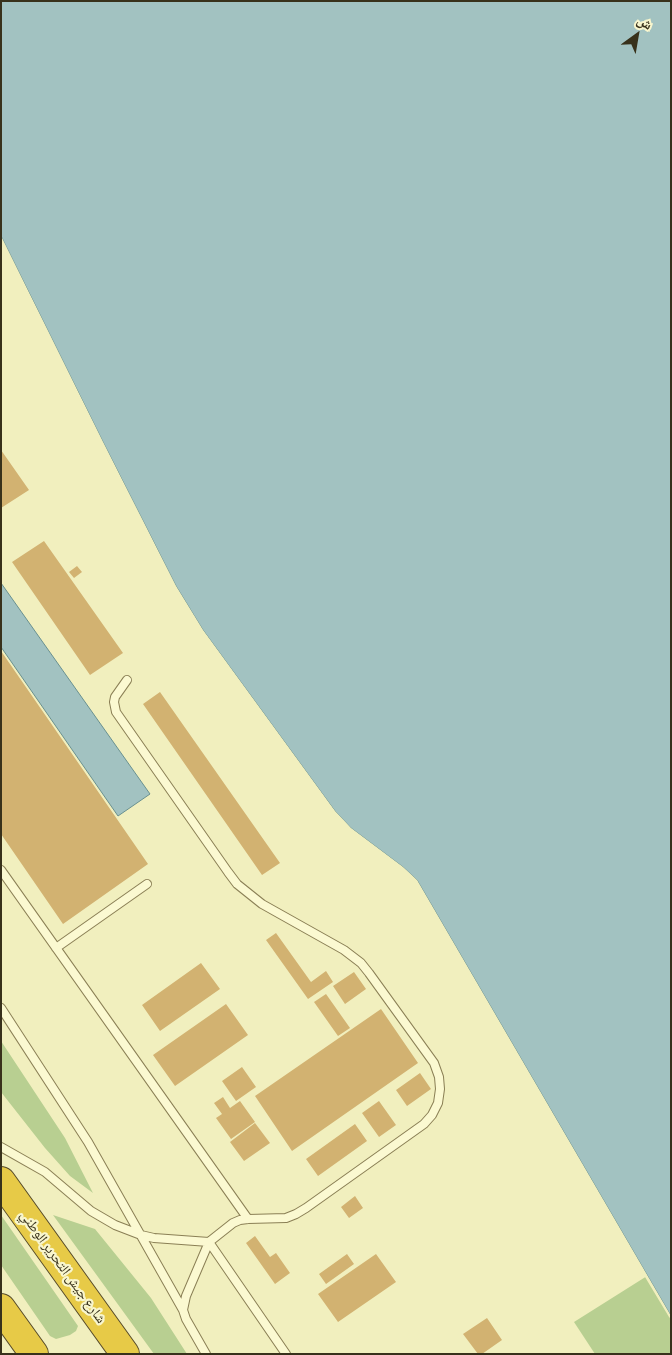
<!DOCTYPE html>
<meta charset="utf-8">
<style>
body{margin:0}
#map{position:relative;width:672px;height:1355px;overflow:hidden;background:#f1efbe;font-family:"Crimson Pro","Noto Naskh Arabic",serif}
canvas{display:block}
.frame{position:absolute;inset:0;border:2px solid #38311b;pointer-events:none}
.north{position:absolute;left:612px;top:10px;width:50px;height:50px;-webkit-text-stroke:4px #f8f6ce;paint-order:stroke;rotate:32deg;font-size:14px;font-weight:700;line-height:20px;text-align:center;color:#38311b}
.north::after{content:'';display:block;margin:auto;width:18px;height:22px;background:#38311b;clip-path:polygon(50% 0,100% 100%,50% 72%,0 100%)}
</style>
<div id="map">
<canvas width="672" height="1355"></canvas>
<div class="frame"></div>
<div class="north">ش</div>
</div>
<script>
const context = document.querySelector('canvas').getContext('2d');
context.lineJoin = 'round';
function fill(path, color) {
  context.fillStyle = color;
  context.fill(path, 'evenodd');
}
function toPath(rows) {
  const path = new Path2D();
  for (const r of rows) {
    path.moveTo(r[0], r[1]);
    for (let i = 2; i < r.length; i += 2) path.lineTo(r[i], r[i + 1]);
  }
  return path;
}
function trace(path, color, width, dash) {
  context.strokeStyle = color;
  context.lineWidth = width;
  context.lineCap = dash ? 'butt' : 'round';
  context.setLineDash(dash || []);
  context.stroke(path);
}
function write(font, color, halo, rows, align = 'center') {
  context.font = font + ' "Crimson Pro","Noto Naskh Arabic",serif';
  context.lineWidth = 4.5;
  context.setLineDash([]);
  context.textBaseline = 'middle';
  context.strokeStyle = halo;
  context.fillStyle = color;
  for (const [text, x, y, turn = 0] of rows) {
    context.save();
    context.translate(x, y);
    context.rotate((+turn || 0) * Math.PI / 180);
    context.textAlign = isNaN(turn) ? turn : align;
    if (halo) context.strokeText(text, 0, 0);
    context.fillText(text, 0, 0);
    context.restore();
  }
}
fill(toPath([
 [1,1041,65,1138,93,1193,70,1176,45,1148,1,1092],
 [1,1215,78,1326,76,1331,70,1335,56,1339,50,1336,1,1265],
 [53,1215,95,1229,151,1298,187,1354,154,1354],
 [647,1276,671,1316,671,1354,595,1354,574,1322]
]), '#b8cf91');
const water = toPath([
 [1,1,671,1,671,1316,417,880,403,867,351,828,335,811,203,630,176,586,103,442,1,236,1,1],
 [1,583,150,794,118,816,1,647,1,583]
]);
fill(water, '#a2c2c1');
trace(water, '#689090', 1);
fill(toPath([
 [1,236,103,442,176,586,203,630,335,811,351,828,403,867,417,880,671,1316,671,1319,669,1317,645,1277,415,882,401,869,349,829,333,813,201,631,174,587,101,443,1,241]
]), '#f1efbe');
fill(toPath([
 [1,450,29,490,1,508],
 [44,541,123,653,90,675,12,562],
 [77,566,82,572,74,578,69,572],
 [1,651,148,864,63,924,1,834],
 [160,692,280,863,262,875,143,704],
 [276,933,311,982,326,971,333,982,308,999,266,940],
 [201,963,220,989,160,1031,142,1005],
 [354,972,366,989,345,1004,333,986],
 [326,994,350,1028,338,1036,314,1002],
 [226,1004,248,1035,175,1086,153,1055],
 [381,1009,418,1063,292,1151,255,1096],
 [242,1067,256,1087,236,1101,222,1081],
 [420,1073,431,1089,407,1106,396,1090],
 [223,1097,230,1108,240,1101,255,1122,231,1139,216,1118,222,1114,214,1103],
 [379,1101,396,1125,379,1137,362,1113],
 [255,1123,270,1143,244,1161,230,1142],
 [355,1124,367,1141,318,1176,306,1159],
 [355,1196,363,1208,349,1218,341,1207],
 [255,1236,270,1257,276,1253,290,1273,275,1284,246,1243],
 [347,1254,354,1264,326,1284,319,1274],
 [376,1254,396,1282,338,1322,318,1294],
 [487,1318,502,1340,482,1354,478,1354,463,1334]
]), '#d2b271');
const lane = toPath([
 [127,680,115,697,114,702,116,712,228,872,237,884,262,904,344,950,361,963,369,973,434,1063,439,1077,440,1089,438,1103,432,1115,424,1124,306,1208,296,1214,286,1218,248,1219,240,1220,233,1223,209,1242,186,1296,183,1310,186,1319,206,1354],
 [1,870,248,1219],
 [56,948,147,884],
 [1,1008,88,1142,183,1310],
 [1,1147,45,1172,91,1211,115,1225,141,1235,154,1238,209,1242],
 [209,1242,286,1354]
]);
const highway = toPath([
 [1,1181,125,1354],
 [1,1308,34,1354]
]);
trace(lane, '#8a7f55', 10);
trace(highway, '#574b2a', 30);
trace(lane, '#fbf9d1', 8);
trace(highway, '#e7ca47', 28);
write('14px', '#38311b', '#f8f6ce', [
 ["شارع جيش التحرير الوطني",63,1267,54]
]);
</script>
